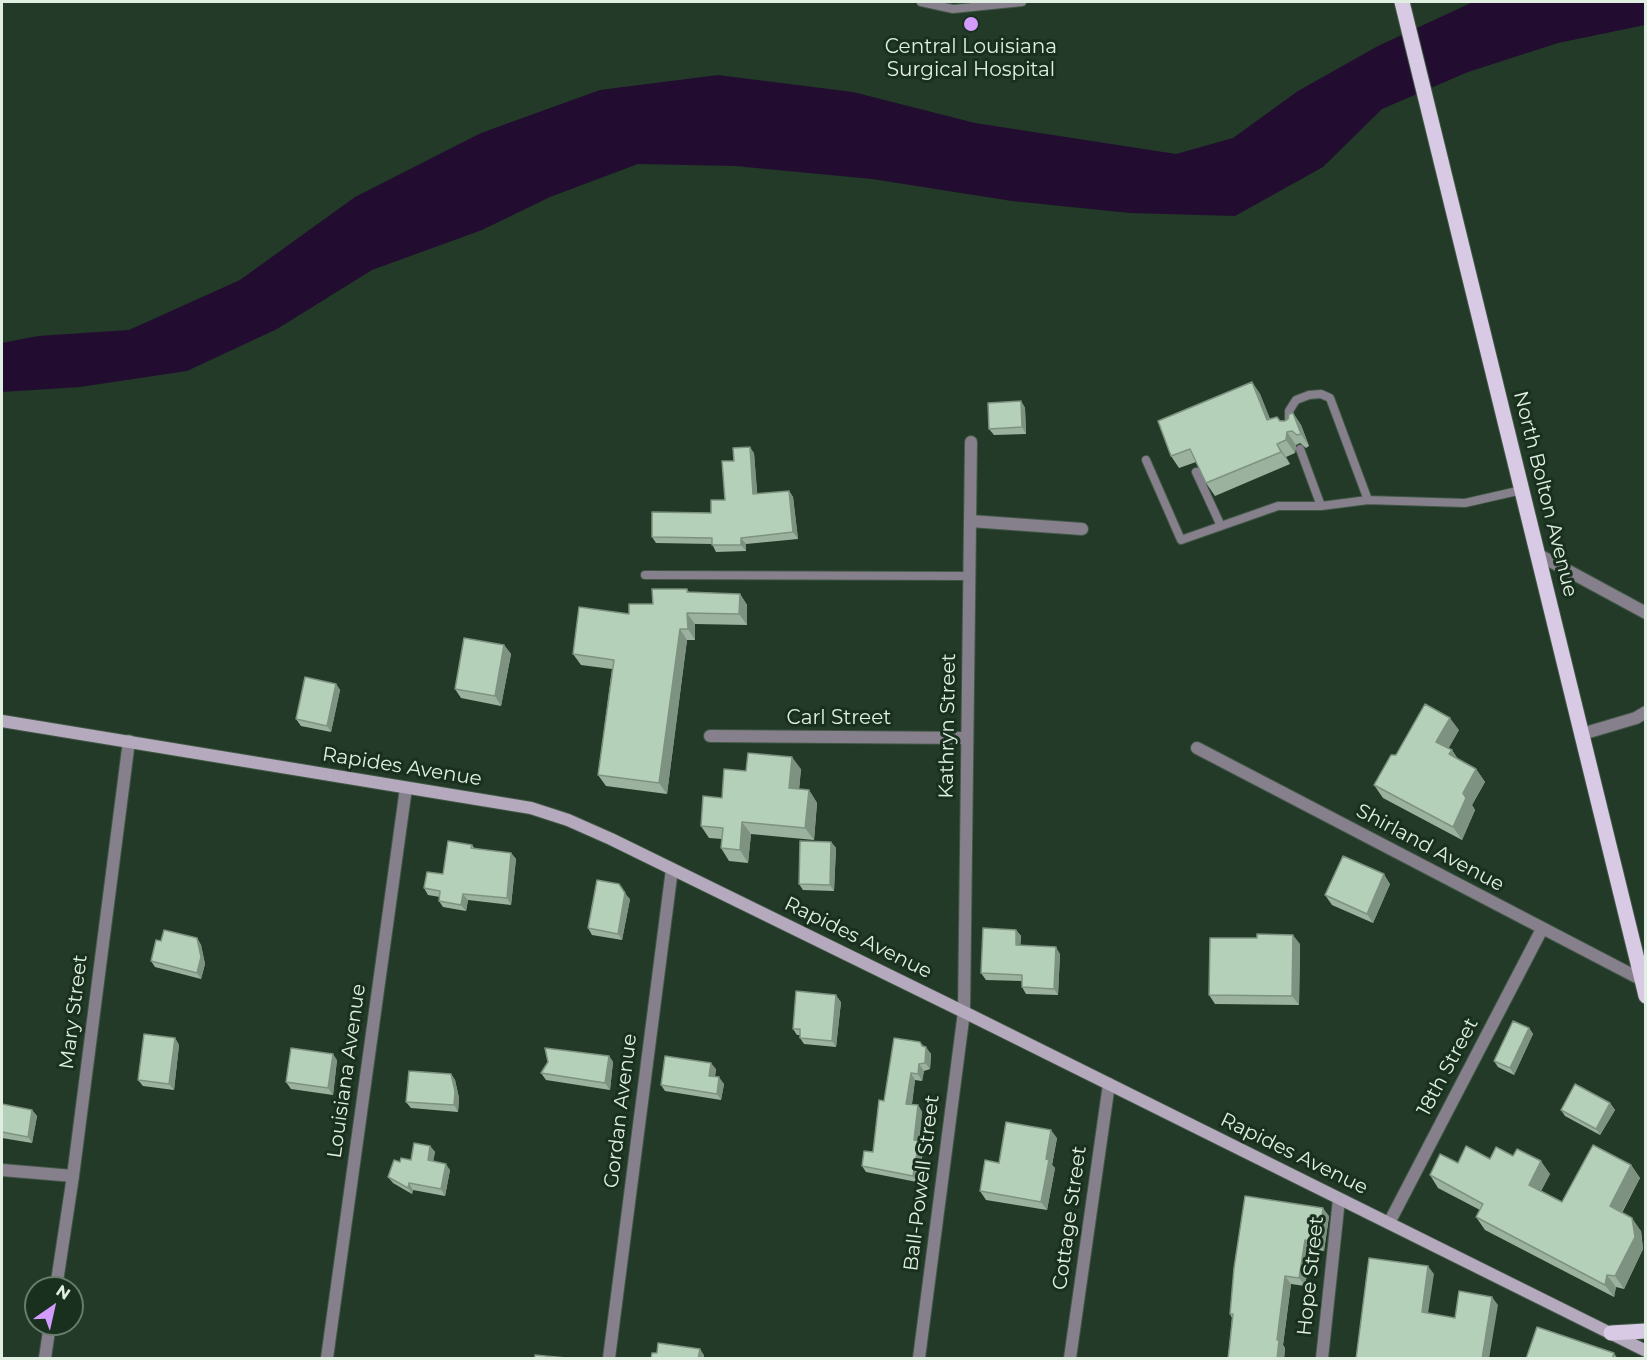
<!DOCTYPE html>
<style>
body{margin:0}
#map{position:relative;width:1647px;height:1360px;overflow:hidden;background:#223a27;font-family:Montserrat,sans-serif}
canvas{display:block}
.frame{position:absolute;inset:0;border:3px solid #e1efe3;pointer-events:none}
.north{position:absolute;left:24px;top:1276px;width:60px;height:60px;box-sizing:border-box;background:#18301d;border:2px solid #687c6c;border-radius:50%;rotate:34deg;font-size:16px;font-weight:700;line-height:24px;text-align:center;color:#e1efe3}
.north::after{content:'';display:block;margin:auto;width:21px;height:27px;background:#d29cfd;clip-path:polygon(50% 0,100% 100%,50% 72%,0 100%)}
</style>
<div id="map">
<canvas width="1647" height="1360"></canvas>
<div class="frame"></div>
<div class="north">N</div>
</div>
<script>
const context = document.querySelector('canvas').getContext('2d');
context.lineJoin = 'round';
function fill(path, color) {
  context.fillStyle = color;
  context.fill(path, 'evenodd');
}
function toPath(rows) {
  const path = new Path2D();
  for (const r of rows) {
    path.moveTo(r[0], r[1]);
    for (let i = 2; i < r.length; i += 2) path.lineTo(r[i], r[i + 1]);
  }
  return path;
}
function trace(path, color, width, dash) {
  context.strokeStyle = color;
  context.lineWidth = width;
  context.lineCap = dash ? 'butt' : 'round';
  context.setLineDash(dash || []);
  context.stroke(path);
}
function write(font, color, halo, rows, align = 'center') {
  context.font = font + ' Montserrat,sans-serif';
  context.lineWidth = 6;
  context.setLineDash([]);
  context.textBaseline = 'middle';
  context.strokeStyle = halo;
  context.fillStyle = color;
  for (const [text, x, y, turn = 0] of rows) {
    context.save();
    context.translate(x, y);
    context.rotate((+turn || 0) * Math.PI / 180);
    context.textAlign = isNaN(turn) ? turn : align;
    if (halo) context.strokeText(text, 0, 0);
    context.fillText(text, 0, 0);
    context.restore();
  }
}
fill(toPath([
 [1473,2,1645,2,1645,25,1558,43,1468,72,1382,109,1323,167,1235,216,1130,213,1012,201,872,179,735,166,638,164,550,197,482,230,372,270,277,329,187,371,80,387,2,392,2,343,38,336,129,330,240,280,355,197,481,133,600,90,718,75,853,92,975,123,1176,154,1233,138,1298,91,1378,46]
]), '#220d31');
const service = toPath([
 [921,2,953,9,1022,2],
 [1289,422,1289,411,1296,400,1309,395,1321,394,1330,398,1368,500,1465,503,1522,490],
 [1300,449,1321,506,1368,500],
 [1146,460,1181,540,1278,506,1321,506],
 [1196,472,1221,526],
 [645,575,969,576]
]);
const minor = toPath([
 [970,521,1082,529],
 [1539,555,1646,613],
 [1582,734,1636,718,1646,712],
 [710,736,967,738],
 [1197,748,1646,982],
 [2,1170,73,1176],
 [1389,1223,1542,929],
 [56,1288,73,1176,129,741],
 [45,1358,50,1324],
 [327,1358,406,788],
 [609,1358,672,869],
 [919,1358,964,1012,971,442],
 [1070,1358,1109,1084],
 [1322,1358,1339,1199]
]);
const secondary = toPath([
 [2,721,531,808,568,820,611,839,964,1012,1646,1351]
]);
const primary = toPath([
 [1402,2,1646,996],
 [1611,1333,1646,1331]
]);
trace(service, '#415745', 10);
trace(minor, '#415745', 14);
trace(secondary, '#415745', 14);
trace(primary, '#415745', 17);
trace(service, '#867f8c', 8);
trace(minor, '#867f8c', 12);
trace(secondary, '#b4a9bd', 12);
trace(primary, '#d8cae4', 15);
fill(toPath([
 [1252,382,1260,394,1270,419,1285,421,1293,413,1301,425,1309,446,1306,448,1300,443,1296,445,1295,453,1286,457,1290,464,1215,496,1206,483,1196,462,1179,468,1171,456],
 [1021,401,1025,408,1026,434,994,435,989,429],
 [754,453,757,494,789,491,793,497,798,539,746,544,746,551,716,552,712,544,656,543,652,537,711,513,725,500,734,461],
 [687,589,689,592,740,594,747,605,747,625,695,624,695,640,687,640,667,794,606,786,598,775,612,669,581,665,573,654,629,614],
 [504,645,511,654,501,706,461,698,455,689],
 [336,684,340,690,331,732,301,726,296,719],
 [1459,730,1448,749,1452,750,1458,759,1476,769,1485,782,1472,805,1475,810,1462,840,1383,798,1374,785],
 [801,769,799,789,809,790,817,803,814,840,751,834,748,863,729,861,721,848,722,839,709,838,701,826,722,798,746,771],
 [831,842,836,848,834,891,803,890,799,884],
 [472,845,475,849,511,853,516,859,511,905,468,900,466,911,443,907,439,901,440,897,428,895,424,888,443,874],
 [1390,884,1373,923,1332,905,1325,895],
 [630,899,622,940,592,935,588,928],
 [1016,930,1021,936,1020,946,1060,954,1058,995,1026,994,1022,987,1022,981,986,980,981,973],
 [197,938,201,945,205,964,201,979,155,967,151,961,161,941],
 [1300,944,1299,1005,1215,1004,1209,995],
 [841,1002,836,1047,804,1044,800,1038,800,1035,797,1035,793,1029],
 [1529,1028,1533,1034,1514,1075,1498,1067,1494,1061],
 [175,1038,179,1045,174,1090,143,1086,138,1080],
 [920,1042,931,1054,930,1069,924,1071,922,1081,915,1080,912,1104,918,1105,922,1112,919,1141,924,1148,917,1182,866,1172,862,1166,873,1152,884,1101],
 [609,1056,613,1062,610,1090,546,1080,541,1073],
 [337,1060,333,1095,291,1089,286,1082],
 [716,1069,715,1077,724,1084,721,1100,665,1091,661,1085],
 [451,1074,455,1080,459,1098,458,1112,411,1108,406,1102],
 [1610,1103,1615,1110,1600,1135,1565,1116,1561,1110],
 [2,1104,32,1110,37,1116,32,1143,2,1138],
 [1057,1138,1052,1165,1055,1168,1047,1210,986,1200,980,1191,999,1163],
 [430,1146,435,1152,433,1161,450,1170,445,1196,413,1190,412,1194,393,1183,388,1177,400,1162,411,1160],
 [1513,1156,1550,1174,1541,1191,1562,1202,1631,1165,1640,1178,1622,1213,1641,1231,1643,1249,1624,1289,1616,1287,1614,1297,1485,1230,1476,1217,1480,1210,1438,1188,1430,1175,1458,1163],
 [1329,1216,1324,1251,1311,1249,1305,1286,1291,1284,1283,1345,1285,1348,1284,1359,1228,1359,1232,1318,1230,1314]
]), '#9bb39e');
fill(toPath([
 [1252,382,1260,394,1275,432,1267,420],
 [1021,401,1025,408,1026,434,1022,427],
 [1293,413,1301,425,1309,446,1301,434],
 [1287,432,1296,445,1295,453,1286,440],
 [1277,444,1286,457,1290,464,1281,452],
 [750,447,754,453,758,501,753,494],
 [789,491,793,497,798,539,793,532],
 [741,538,746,544,746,551,741,545],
 [740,594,747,605,747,625,739,614],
 [687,613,695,624,695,640,688,629],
 [680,629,687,640,667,794,659,783],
 [504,645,511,654,501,706,495,696],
 [336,684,340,690,331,732,327,726],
 [1450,718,1459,730,1445,754,1436,742],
 [1452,750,1460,763,1449,754],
 [792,757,801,769,798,801,789,788],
 [1476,769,1485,782,1472,805,1475,810,1462,840,1453,827,1463,793],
 [809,790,817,803,814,840,805,828],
 [742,822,751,834,748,863,740,850],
 [831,842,836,848,834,891,830,885],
 [511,853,516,859,511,905,507,898],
 [1384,874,1390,884,1373,923,1367,914],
 [625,893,630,899,622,940,618,934],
 [463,894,468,900,466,911,461,905],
 [1016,930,1021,936,1020,952,1016,945],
 [1293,935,1300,944,1299,1005,1292,996],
 [197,938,201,945,205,964,201,979,197,973],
 [1056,947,1060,954,1058,995,1054,989],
 [836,995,841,1002,836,1047,832,1041],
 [1529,1028,1533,1034,1514,1075,1510,1068],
 [175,1038,179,1045,174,1090,169,1084],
 [920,1042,925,1049,926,1047,931,1054,930,1069,925,1063],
 [333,1054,337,1060,333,1095,328,1088],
 [609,1056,613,1062,610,1090,605,1083],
 [711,1063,716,1069,714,1082,709,1076],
 [919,1064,924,1071,922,1081,918,1074],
 [911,1073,915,1080,911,1110,906,1104],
 [451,1074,455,1080,459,1098,458,1112,454,1105],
 [719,1077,724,1084,721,1100,717,1094],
 [1610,1103,1615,1110,1600,1135,1596,1129],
 [918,1105,922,1112,919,1144,919,1141,924,1148,917,1182,913,1176,914,1140],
 [32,1110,37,1116,32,1143,28,1137],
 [1051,1130,1057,1138,1052,1165,1055,1168,1047,1210,1041,1202,1046,1159],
 [430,1146,435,1152,432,1167,428,1160],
 [1541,1161,1550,1174,1538,1197,1529,1185],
 [446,1164,450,1170,445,1196,441,1189],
 [1631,1165,1640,1178,1618,1219,1610,1206],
 [409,1183,413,1190,412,1194,408,1188],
 [1323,1208,1329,1216,1324,1251,1319,1243],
 [1632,1218,1641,1231,1643,1249,1624,1289,1615,1276],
 [1305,1240,1311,1249,1305,1286,1299,1278],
 [1428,1266,1434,1274,1427,1320,1422,1312],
 [1607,1275,1616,1287,1614,1297,1605,1285],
 [1285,1276,1291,1284,1283,1345,1285,1348,1284,1359,1277,1359,1277,1340],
 [1492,1297,1498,1305,1489,1359,1482,1359],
 [700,1349,704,1355,704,1359,698,1359],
 [1614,1353,1618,1359,1612,1359]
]), '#7e9281');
const building = toPath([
 [1252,382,1267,420,1277,417,1280,421,1285,421,1288,419,1289,414,1293,413,1301,434,1297,435,1292,431,1287,432,1286,440,1277,444,1281,452,1206,483,1190,449,1171,456,1158,421,1252,382],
 [1021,401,1022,427,989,429,988,403,1021,401],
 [750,447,753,494,789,491,793,532,741,538,741,545,712,545,712,538,652,537,652,512,711,513,711,500,725,500,722,461,734,461,733,448,750,447],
 [652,589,687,589,687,592,740,594,739,614,687,613,688,629,680,629,659,783,598,775,614,660,573,654,579,607,629,614,629,604,653,604,652,589],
 [464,638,504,645,495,696,455,689,464,638],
 [305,677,336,684,327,726,296,719,305,677],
 [1425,704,1450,718,1436,742,1452,750,1449,754,1476,769,1463,793,1466,798,1453,827,1374,785,1391,755,1396,755,1425,704],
 [748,753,792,757,789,788,809,790,805,828,742,822,740,850,721,848,723,828,701,826,703,796,722,798,724,769,746,771,748,753],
 [448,841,472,845,471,848,511,853,507,898,463,894,461,905,439,901,440,891,424,888,427,872,443,874,448,841],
 [800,841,831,842,830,885,799,884,800,841],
 [1343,856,1384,874,1367,914,1325,895,1343,856],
 [597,880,619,884,625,893,618,934,588,928,597,880],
 [983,928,1016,930,1016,945,1056,947,1054,989,1022,987,1022,975,981,973,983,928],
 [164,930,197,938,201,957,197,973,151,961,156,940,161,941,164,930],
 [1257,934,1293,935,1292,996,1209,995,1210,938,1257,938,1257,934],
 [796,991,836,995,832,1041,800,1038,800,1029,793,1029,796,991],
 [1513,1021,1529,1028,1510,1068,1494,1061,1513,1021],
 [144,1034,175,1038,169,1084,138,1080,144,1034],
 [894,1038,920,1042,922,1046,926,1047,925,1063,919,1064,918,1074,911,1073,906,1104,918,1105,914,1140,919,1141,913,1176,862,1166,864,1151,873,1152,879,1100,884,1101,894,1038],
 [291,1048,333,1054,328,1088,286,1082,291,1048],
 [545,1048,609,1056,605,1083,541,1073,548,1062,545,1048],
 [665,1056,711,1063,709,1076,719,1077,717,1094,661,1085,665,1056],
 [409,1071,451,1074,455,1091,454,1105,406,1102,409,1071],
 [1575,1084,1610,1103,1596,1129,1561,1110,1575,1084],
 [2,1104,32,1110,28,1137,2,1132,2,1104],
 [1006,1122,1051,1130,1046,1159,1049,1160,1041,1202,980,1191,985,1160,999,1163,1006,1122],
 [414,1143,430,1146,428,1160,446,1164,441,1189,409,1183,408,1188,388,1177,394,1160,400,1162,401,1158,411,1160,414,1143],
 [1593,1145,1631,1165,1610,1206,1632,1218,1635,1237,1615,1276,1607,1275,1605,1285,1476,1217,1483,1204,1430,1175,1440,1154,1458,1163,1466,1146,1490,1159,1496,1147,1513,1156,1517,1149,1541,1161,1529,1185,1562,1202,1593,1145],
 [1245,1196,1323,1208,1319,1243,1305,1240,1299,1278,1285,1276,1277,1340,1279,1340,1277,1359,1228,1359,1233,1314,1230,1314,1234,1268,1245,1196],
 [1369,1258,1428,1266,1422,1312,1455,1318,1459,1291,1492,1297,1482,1359,1356,1359,1369,1258],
 [1537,1327,1614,1353,1612,1359,1526,1359,1537,1327],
 [658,1343,700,1349,698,1359,651,1359,652,1353,657,1353,658,1343],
 [535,1355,566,1358,566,1359,535,1359,535,1355]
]);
fill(building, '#b4d0b8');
trace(building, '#7e9281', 1.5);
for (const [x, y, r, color] of [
 [971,24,8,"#d29cfd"]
]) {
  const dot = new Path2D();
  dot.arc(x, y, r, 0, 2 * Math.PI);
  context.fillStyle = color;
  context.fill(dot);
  trace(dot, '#18301d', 2);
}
write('20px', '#e1efe3', '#18301d', [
 ["Central Louisiana",971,47],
 ["Surgical Hospital",971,70]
]);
write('20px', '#e1efe3', '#18301d', [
 ["North Bolton Avenue",1545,494,76],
 ["Carl Street",839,718],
 ["Kathryn Street",948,726,-89],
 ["Rapides Avenue",402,767,9],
 ["Shirland Avenue",1430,848,28],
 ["Rapides Avenue",858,938,26],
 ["Mary Street",74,1012,-83],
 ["18th Street",1448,1067,-62],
 ["Louisiana Avenue",347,1071,-82],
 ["Gordan Avenue",621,1111,-83],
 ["Rapides Avenue",1294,1154,26],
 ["Ball-Powell Street",922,1183,-83],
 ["Cottage Street",1070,1218,-82],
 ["Hope Street",1311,1276,-84]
]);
</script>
